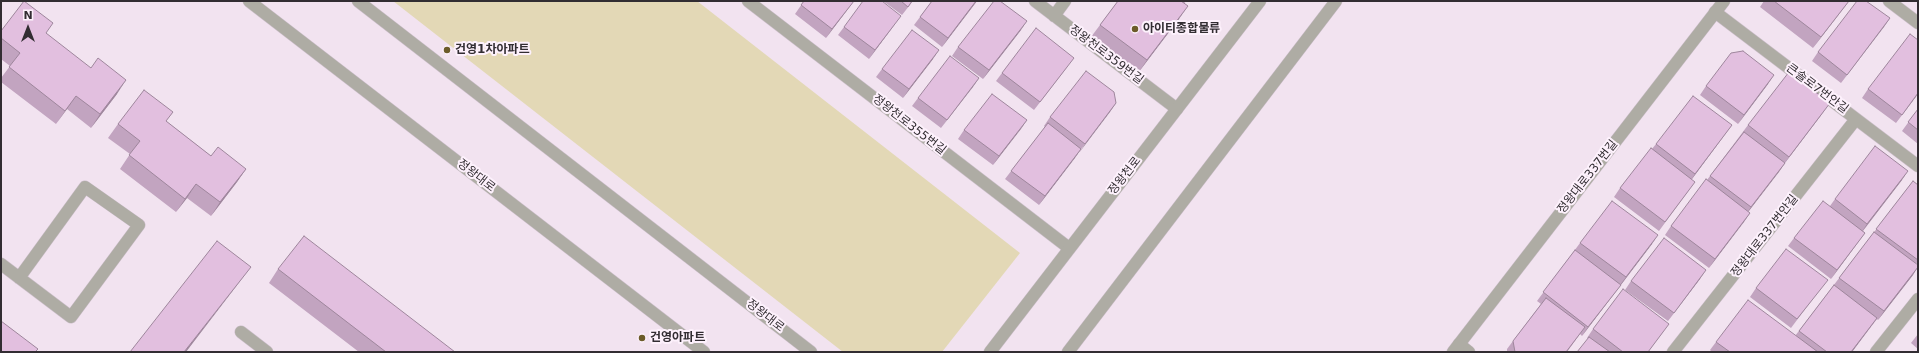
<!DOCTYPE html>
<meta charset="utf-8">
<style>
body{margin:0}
#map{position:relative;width:1919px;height:353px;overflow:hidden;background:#f2e3f0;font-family:"DejaVu Sans",sans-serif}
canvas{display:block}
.frame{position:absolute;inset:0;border:2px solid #322d32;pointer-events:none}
.north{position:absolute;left:8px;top:8px;width:40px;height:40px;-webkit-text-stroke:3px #fdf1fc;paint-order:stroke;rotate:0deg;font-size:11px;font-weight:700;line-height:16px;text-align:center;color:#322d32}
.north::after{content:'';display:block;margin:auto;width:14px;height:18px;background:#322d32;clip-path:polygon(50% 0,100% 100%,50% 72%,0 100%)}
</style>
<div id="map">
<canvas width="1919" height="353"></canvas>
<div class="frame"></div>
<div class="north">N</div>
</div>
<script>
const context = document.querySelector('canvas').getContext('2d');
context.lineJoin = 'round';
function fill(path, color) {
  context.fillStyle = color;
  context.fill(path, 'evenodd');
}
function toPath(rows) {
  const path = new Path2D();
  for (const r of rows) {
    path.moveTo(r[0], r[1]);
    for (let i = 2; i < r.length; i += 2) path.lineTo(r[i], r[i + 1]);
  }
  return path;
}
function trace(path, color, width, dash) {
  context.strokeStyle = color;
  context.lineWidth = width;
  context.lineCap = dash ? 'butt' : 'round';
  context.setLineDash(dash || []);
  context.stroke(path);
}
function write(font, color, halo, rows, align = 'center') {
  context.font = font + ' "DejaVu Sans","Noto Sans KR",sans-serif';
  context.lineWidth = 4;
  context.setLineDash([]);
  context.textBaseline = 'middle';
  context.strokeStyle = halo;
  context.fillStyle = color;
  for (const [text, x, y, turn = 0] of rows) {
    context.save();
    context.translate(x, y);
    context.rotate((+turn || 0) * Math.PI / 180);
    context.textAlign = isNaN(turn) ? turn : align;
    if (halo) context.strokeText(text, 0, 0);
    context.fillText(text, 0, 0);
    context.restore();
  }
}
fill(toPath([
 [393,1,697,1,1020,253,942,352,843,352]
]), '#e3d8b6');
const service = toPath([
 [1,264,71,317,139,225,85,187,19,278],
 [241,332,267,352]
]);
const minor = toPath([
 [748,1,1069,248],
 [1035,1,1177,109],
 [1889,1,1918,23],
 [1715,12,1918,166],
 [1054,16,1065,1],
 [1459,344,1469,352],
 [1673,352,1856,119],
 [1876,352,1918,299]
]);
const tertiary = toPath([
 [249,1,704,352],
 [358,1,811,352],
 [990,352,1260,1],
 [1068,352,1336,1],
 [1453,352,1724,1]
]);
trace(service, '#ccbfca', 13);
trace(minor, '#ccbfca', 13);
trace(tertiary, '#ccbfca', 13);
trace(service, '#aeaca4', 12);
trace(minor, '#aeaca4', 12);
trace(tertiary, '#aeaca4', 12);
fill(toPath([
 [804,1,854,1,826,38,795,14],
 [883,1,913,1,902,15],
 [932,1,977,1,942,47,914,25],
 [1118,1,1186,1,1184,4,1179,19,1138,73,1091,37],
 [1764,1,1849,1,1846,5,1813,48,1760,7],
 [1890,18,1841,83,1812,61,1818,52],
 [895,24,869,59,838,35,844,27],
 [1021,30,983,79,952,56,958,47],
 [1,31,46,33,117,94,91,128,67,109,56,124,1,82,1,78,10,66,1,59],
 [1918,40,1918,94,1896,123,1862,98,1868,89],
 [933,59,903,98,876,77,882,69],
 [1068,66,1034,110,996,81,1002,73],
 [979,78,941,128,912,106,918,98],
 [1768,84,1738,124,1700,95,1706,86],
 [1116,103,1039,205,1005,179,1045,127,1044,126,1050,117],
 [1918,109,1918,144,1902,131],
 [173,112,166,121,211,156,246,169,237,182,211,216,187,198,176,212,120,169,130,154,108,138,118,124],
 [1822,114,1748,212,1750,213,1709,268,1665,235,1671,226,1707,180,1748,125],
 [1027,120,993,165,958,139,964,130],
 [1732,125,1692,179,1689,190,1659,231,1614,197,1620,188,1656,144],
 [1902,180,1863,231,1865,233,1831,279,1788,246,1794,238,1830,206,1835,199],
 [1913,181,1918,185,1918,261,1916,264,1913,275,1878,320,1877,319,1852,352,1712,352,1710,350,1716,342,1795,336],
 [1580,243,1652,244,1582,336,1580,334,1567,352,1507,352,1507,349,1513,341,1541,304,1537,301],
 [278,269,455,352,359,352,269,283],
 [1700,279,1668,321,1625,290,1631,281],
 [1756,288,1821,288,1791,328,1750,297],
 [1593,329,1663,332,1648,352,1577,352,1588,339,1587,338],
 [1918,334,1918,349,1911,343]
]), '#c2a4c0');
fill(toPath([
 [854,1,826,38,832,29],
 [976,1,977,1,942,47,948,38],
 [1849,1,1846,5,1813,48,1821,37],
 [1188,6,1179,19,1138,73,1147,60],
 [901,16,895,24,869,59,875,50],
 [1890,18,1884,27,1841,83,1847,75],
 [1027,21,1021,30,983,79,989,70],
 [939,50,933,59,903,98,909,89],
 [1774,75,1768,84,1738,124,1744,115],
 [979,78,973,87,941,128,947,120],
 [126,80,117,94,91,128,100,114],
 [1918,93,1918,94,1896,123,1902,115],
 [76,96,67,109,56,124,65,111],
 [1116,103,1110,112,1079,153,1085,144],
 [1830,103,1822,114,1781,168,1789,157],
 [1027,120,1021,129,993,165,999,156],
 [1732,125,1726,133,1689,183,1695,174],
 [1081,149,1075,158,1039,205,1045,196],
 [1785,163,1779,172,1745,216,1751,207],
 [246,169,237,182,211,216,220,202],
 [1908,171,1902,180,1861,233,1867,224],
 [196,184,187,198,176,212,185,199],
 [1750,213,1744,222,1709,268,1715,259],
 [1865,233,1859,241,1831,279,1837,270],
 [1658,235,1652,244,1582,336,1588,327],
 [251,267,241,280,186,352,184,352],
 [1918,267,1913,275,1878,320,1884,311],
 [1706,270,1700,279,1668,321,1674,313],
 [1877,318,1852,352,1851,352]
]), '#9e869c');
const building = toPath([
 [24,1,53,23,46,33,91,68,98,58,126,80,100,114,76,96,65,111,9,67,20,53,1,38,1,31,24,1],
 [804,1,854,1,832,29,801,5,804,1],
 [863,1,882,1,901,16,875,50,844,27,863,1],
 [901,1,912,1,908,7,901,1],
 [932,1,976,1,948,38,920,17,932,1],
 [994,1,1000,1,1027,21,989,70,958,47,994,1],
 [1118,1,1181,1,1188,6,1147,60,1100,25,1118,1],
 [1774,1,1849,1,1821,37,1774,1],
 [1857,1,1866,1,1890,18,1847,75,1818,52,1857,1],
 [1036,28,1074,58,1040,102,1002,73,1036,28],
 [912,30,939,50,909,89,882,69,912,30],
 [1910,34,1918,40,1918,93,1902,115,1868,89,1910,34],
 [1743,51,1774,75,1744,115,1706,86,1731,53,1743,51],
 [950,56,979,78,947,120,918,98,950,56],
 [1086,71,1114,92,1116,103,1085,144,1050,117,1086,71],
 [1789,72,1830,103,1789,157,1748,125,1789,72],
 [144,90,173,112,166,121,211,156,218,147,246,169,220,202,196,184,185,199,129,155,140,141,118,124,144,90],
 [992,94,1027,120,999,156,964,130,992,94],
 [1693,96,1732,125,1695,174,1656,144,1693,96],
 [1918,109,1918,130,1908,122,1918,109],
 [1048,123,1081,149,1045,196,1011,171,1048,123],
 [1744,132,1785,163,1751,207,1710,176,1744,132],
 [1875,146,1908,171,1867,224,1835,199,1875,146],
 [1651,148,1695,182,1665,222,1620,188,1651,148],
 [1706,179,1750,213,1715,259,1671,226,1706,179],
 [1913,181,1918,185,1918,260,1876,229,1913,181],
 [1612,201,1658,235,1626,277,1580,243,1612,201],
 [1823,201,1865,233,1837,270,1794,238,1823,201],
 [1874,232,1918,265,1918,267,1884,311,1839,278,1874,232],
 [304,236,455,352,386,352,278,269,304,236],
 [1664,238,1706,270,1674,313,1631,281,1664,238],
 [217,241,251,267,184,352,130,352,217,241],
 [1786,249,1828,280,1797,319,1756,288,1786,249],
 [1575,250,1621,285,1588,327,1543,292,1575,250],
 [1834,285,1877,318,1851,352,1827,352,1799,331,1834,285],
 [1623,289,1669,324,1648,352,1623,352,1593,329,1623,289],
 [1546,298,1585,327,1566,352,1515,352,1513,341,1546,298],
 [1748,300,1818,352,1730,352,1716,342,1748,300],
 [1,321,38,349,35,352,1,352,1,321],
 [1589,337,1610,352,1577,352,1589,337]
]);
fill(building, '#e2bfdf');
trace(building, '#9e869c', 1);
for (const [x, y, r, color] of [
 [1135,29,4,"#6b5b29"],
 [447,50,4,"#6b5b29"],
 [642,338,4,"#6b5b29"]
]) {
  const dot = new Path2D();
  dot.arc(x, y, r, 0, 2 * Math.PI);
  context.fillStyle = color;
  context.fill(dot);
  trace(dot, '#fdf1fc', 1.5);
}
write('bold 12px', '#322d32', '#fdf1fc', [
 ["아이티종합물류",1143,29],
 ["건영1차아파트",455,50],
 ["건영아파트",650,338]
], 'left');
write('12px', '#322d32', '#fdf1fc', [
 ["정왕천로359번길",1106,55,37],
 ["큰솔로7번안길",1817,89,37],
 ["정왕천로355번길",909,125,38],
 ["정왕대로",476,176,38],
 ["정왕천로",1125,176,-52],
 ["정왕대로337번길",1588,177,-52],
 ["정왕대로337번안길",1765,236,-52],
 ["정왕대로",765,316,38]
]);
</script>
